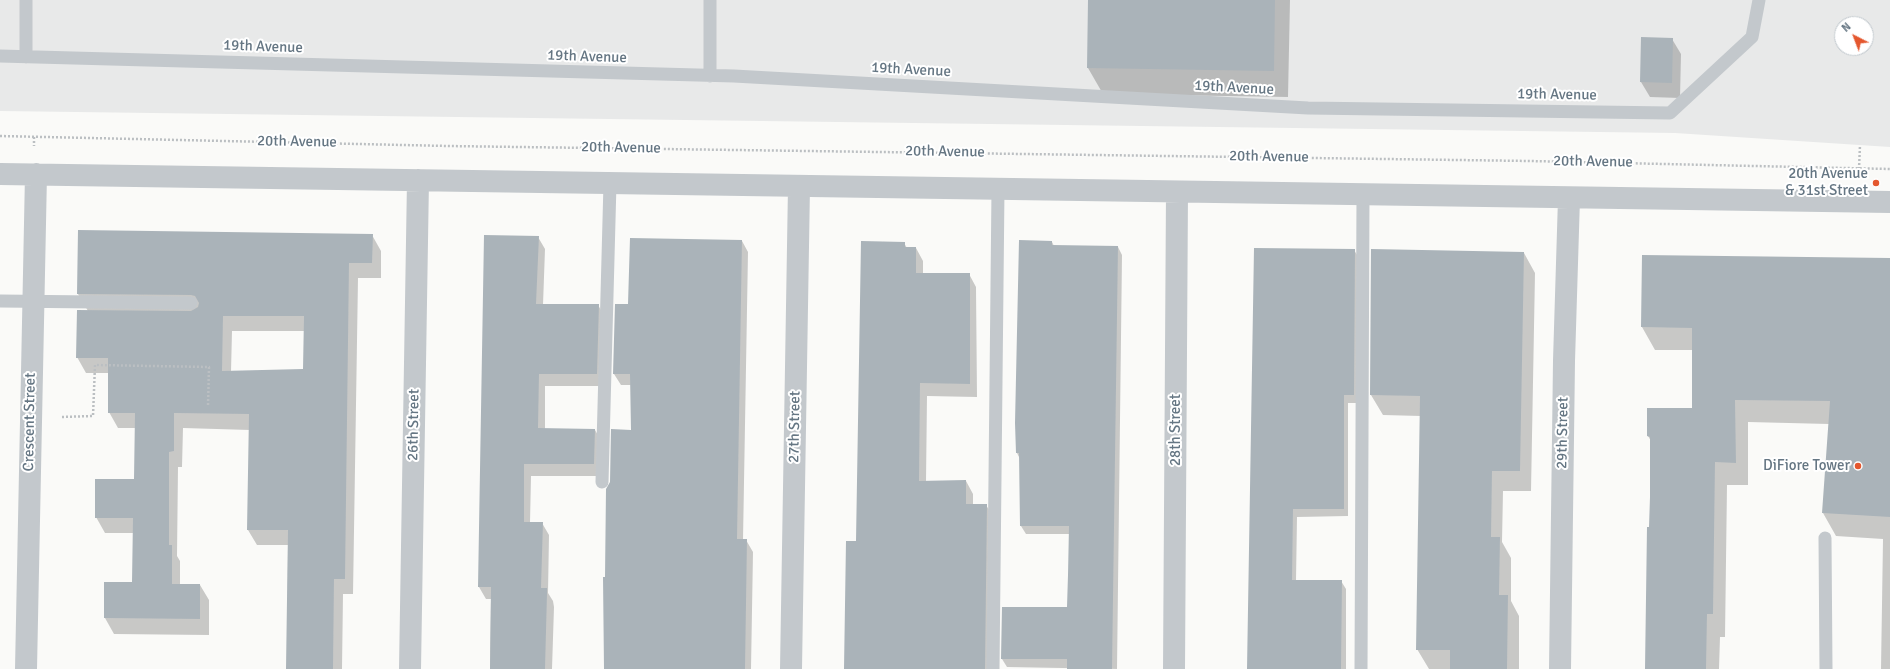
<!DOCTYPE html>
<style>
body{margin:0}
#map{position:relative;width:1890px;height:669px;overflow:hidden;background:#fafaf8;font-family:Signika,sans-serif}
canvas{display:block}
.north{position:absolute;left:1834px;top:16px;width:40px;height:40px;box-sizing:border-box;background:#fff;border:1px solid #c1c8cd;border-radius:50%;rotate:318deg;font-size:11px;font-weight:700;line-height:16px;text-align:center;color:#657683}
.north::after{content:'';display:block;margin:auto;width:14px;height:18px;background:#e4572e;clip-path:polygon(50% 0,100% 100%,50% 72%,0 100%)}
</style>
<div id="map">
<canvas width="1890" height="669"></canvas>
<div class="north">N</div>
</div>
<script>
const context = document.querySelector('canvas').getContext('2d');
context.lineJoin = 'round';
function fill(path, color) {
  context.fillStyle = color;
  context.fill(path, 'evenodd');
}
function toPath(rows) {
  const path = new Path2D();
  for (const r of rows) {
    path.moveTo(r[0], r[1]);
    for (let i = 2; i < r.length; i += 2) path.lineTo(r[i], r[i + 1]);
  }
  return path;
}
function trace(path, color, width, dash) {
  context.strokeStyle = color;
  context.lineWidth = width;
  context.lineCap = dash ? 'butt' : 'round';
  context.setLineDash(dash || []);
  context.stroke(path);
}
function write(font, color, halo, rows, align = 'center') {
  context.font = font + ' Signika,sans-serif';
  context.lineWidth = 4;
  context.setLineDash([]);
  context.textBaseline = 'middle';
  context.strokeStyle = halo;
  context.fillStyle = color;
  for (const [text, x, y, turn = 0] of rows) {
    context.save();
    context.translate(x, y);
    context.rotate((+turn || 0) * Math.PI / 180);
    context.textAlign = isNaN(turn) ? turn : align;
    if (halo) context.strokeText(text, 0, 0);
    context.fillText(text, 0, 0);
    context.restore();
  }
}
fill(toPath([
 [0,0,1890,0,1890,147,1675,133,0,111],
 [1842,24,1866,24,1866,48,1842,48]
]), '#e8e9e9');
fill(toPath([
 [1089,0,1290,0,1288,97,1103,94,1088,68],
 [1642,38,1672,39,1681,54,1680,98,1650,97,1641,82],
 [372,235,381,251,381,278,358,278,353,594,343,594,342,669,287,669,288,545,257,545,248,530,250,430,183,428,182,467,178,467,177,556,180,561,180,585,200,585,209,600,209,635,114,634,105,618,133,583,133,533,105,533,96,517,135,480,135,428,118,428,109,412,109,373,86,373,77,357,88,311,78,294],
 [232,331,305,331,304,370,231,372],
 [538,237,545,249,543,305,598,305,605,317,603,386,545,386,545,429,595,430,602,442,601,476,531,476,530,523,542,523,549,535,548,593,553,601,554,607,552,669,490,669,491,599,486,599,479,587],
 [742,241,748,252,743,540,746,540,753,552,751,669,604,669,632,431,631,385,621,385,614,374,629,305],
 [1052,242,1054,246,1118,247,1122,255,1117,669,1007,667,1002,659,1003,608,1068,608,1070,534,1026,534,1021,526,1020,459,1017,453],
 [904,243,907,248,916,248,923,261,923,274,969,274,976,287,977,397,927,396,926,482,966,481,973,494,973,505,986,505,994,518,992,669,846,669,857,542],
 [1354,250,1359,258,1358,403,1348,403,1348,516,1297,517,1296,581,1341,581,1346,589,1346,669,1248,669],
 [1372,250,1524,253,1535,273,1531,491,1503,491,1502,542,1511,558,1511,601,1519,616,1519,669,1429,669,1417,649,1421,416,1383,415,1371,395],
 [1890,259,1890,669,1881,669,1883,539,1836,536,1823,513,1829,424,1748,422,1748,485,1727,485,1725,637,1720,637,1719,669,1646,669,1651,497,1651,441,1648,436,1693,409,1693,350,1655,350,1642,327]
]), '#0003');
fill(toPath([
 [1088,0,1275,0,1274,71,1087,68],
 [1641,37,1673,38,1672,83,1640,82],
 [78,230,373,234,372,263,349,263,345,579,334,579,333,669,286,669,288,530,247,530,249,414,174,413,174,451,169,452,169,545,172,545,172,584,200,584,200,619,104,618,104,582,132,582,133,518,95,518,95,479,134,479,135,413,108,413,108,358,76,358,77,310,191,311,198,307,199,303,195,296,191,295,77,294],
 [223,316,304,316,303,369,222,371],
 [484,235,539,236,536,304,599,304,597,374,539,374,538,428,595,429,594,464,524,464,524,522,543,522,541,588,547,588,547,594,545,669,490,669,491,587,478,587],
 [630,238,742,240,737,539,747,539,745,669,604,669,603,577,605,577,606,489,610,482,611,429,631,430,630,374,613,374,615,304,628,304],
 [1019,240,1052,241,1052,245,1118,246,1112,669,1067,669,1067,659,1001,659,1002,607,1067,607,1068,575,1069,526,1020,526,1019,453,1016,453,1015,423],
 [861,241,905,242,905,247,916,247,916,273,970,273,970,384,920,383,919,481,966,480,966,504,987,504,985,669,844,669,846,541,856,541],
 [1254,248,1355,249,1354,395,1344,395,1344,509,1293,509,1292,580,1342,580,1341,669,1247,669],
 [1371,249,1524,252,1520,471,1492,471,1491,537,1500,537,1499,595,1508,595,1507,669,1450,669,1450,650,1416,650,1420,396,1370,395],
 [1642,255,1890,258,1890,517,1822,513,1830,401,1735,400,1736,463,1715,462,1713,614,1707,614,1706,669,1645,669,1647,527,1649,527,1650,497,1650,437,1647,436,1647,408,1692,408,1692,328,1641,327]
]), '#aab3b9');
trace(toPath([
 [0,136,448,146,1529,161,1890,169],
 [34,137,34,146],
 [1859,169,1860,145],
 [62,417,93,416,95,365,209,367,208,406]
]), '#bbbfc2', 2.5, [2, 2]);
trace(toPath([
 [26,0,26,57],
 [0,56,734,76,1308,108,1670,113,1752,37,1759,0],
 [710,76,710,0],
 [0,301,191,303],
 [602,482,610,183],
 [1825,538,1826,669],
 [993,669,998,189],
 [1361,669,1363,194]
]), '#c3c8cc', 13);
trace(toPath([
 [0,174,1890,202],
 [26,669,36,174],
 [410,669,418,180],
 [791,669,799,186],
 [1174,669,1177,192],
 [1560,669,1564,361,1569,198]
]), '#c3c8cc', 22);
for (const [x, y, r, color] of [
 [1876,183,4,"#e4572e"],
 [1858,466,4,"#e4572e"]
]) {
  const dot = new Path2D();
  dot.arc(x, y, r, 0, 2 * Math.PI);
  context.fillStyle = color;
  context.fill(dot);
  trace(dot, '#fff', 1.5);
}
write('15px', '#657683', '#fff', [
 ["19th Avenue",263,47,2],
 ["19th Avenue",587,57,2],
 ["19th Avenue",911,70,3],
 ["19th Avenue",1234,88,3],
 ["19th Avenue",1557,95,1],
 ["20th Avenue",297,142,1],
 ["20th Avenue",621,148,1],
 ["20th Avenue",945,152,1],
 ["20th Avenue",1269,157,1],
 ["20th Avenue",1593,162,1],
 ["Crescent Street",30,422,-89],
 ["26th Street",414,425,-89],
 ["27th Street",795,427,-89],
 ["28th Street",1176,430,-90],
 ["29th Street",1563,433,-89]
]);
write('15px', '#657683', '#fff', [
 ["20th Avenue",1868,174],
 ["& 31st Street",1868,191],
 ["DiFiore Tower",1850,466]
], 'right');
</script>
